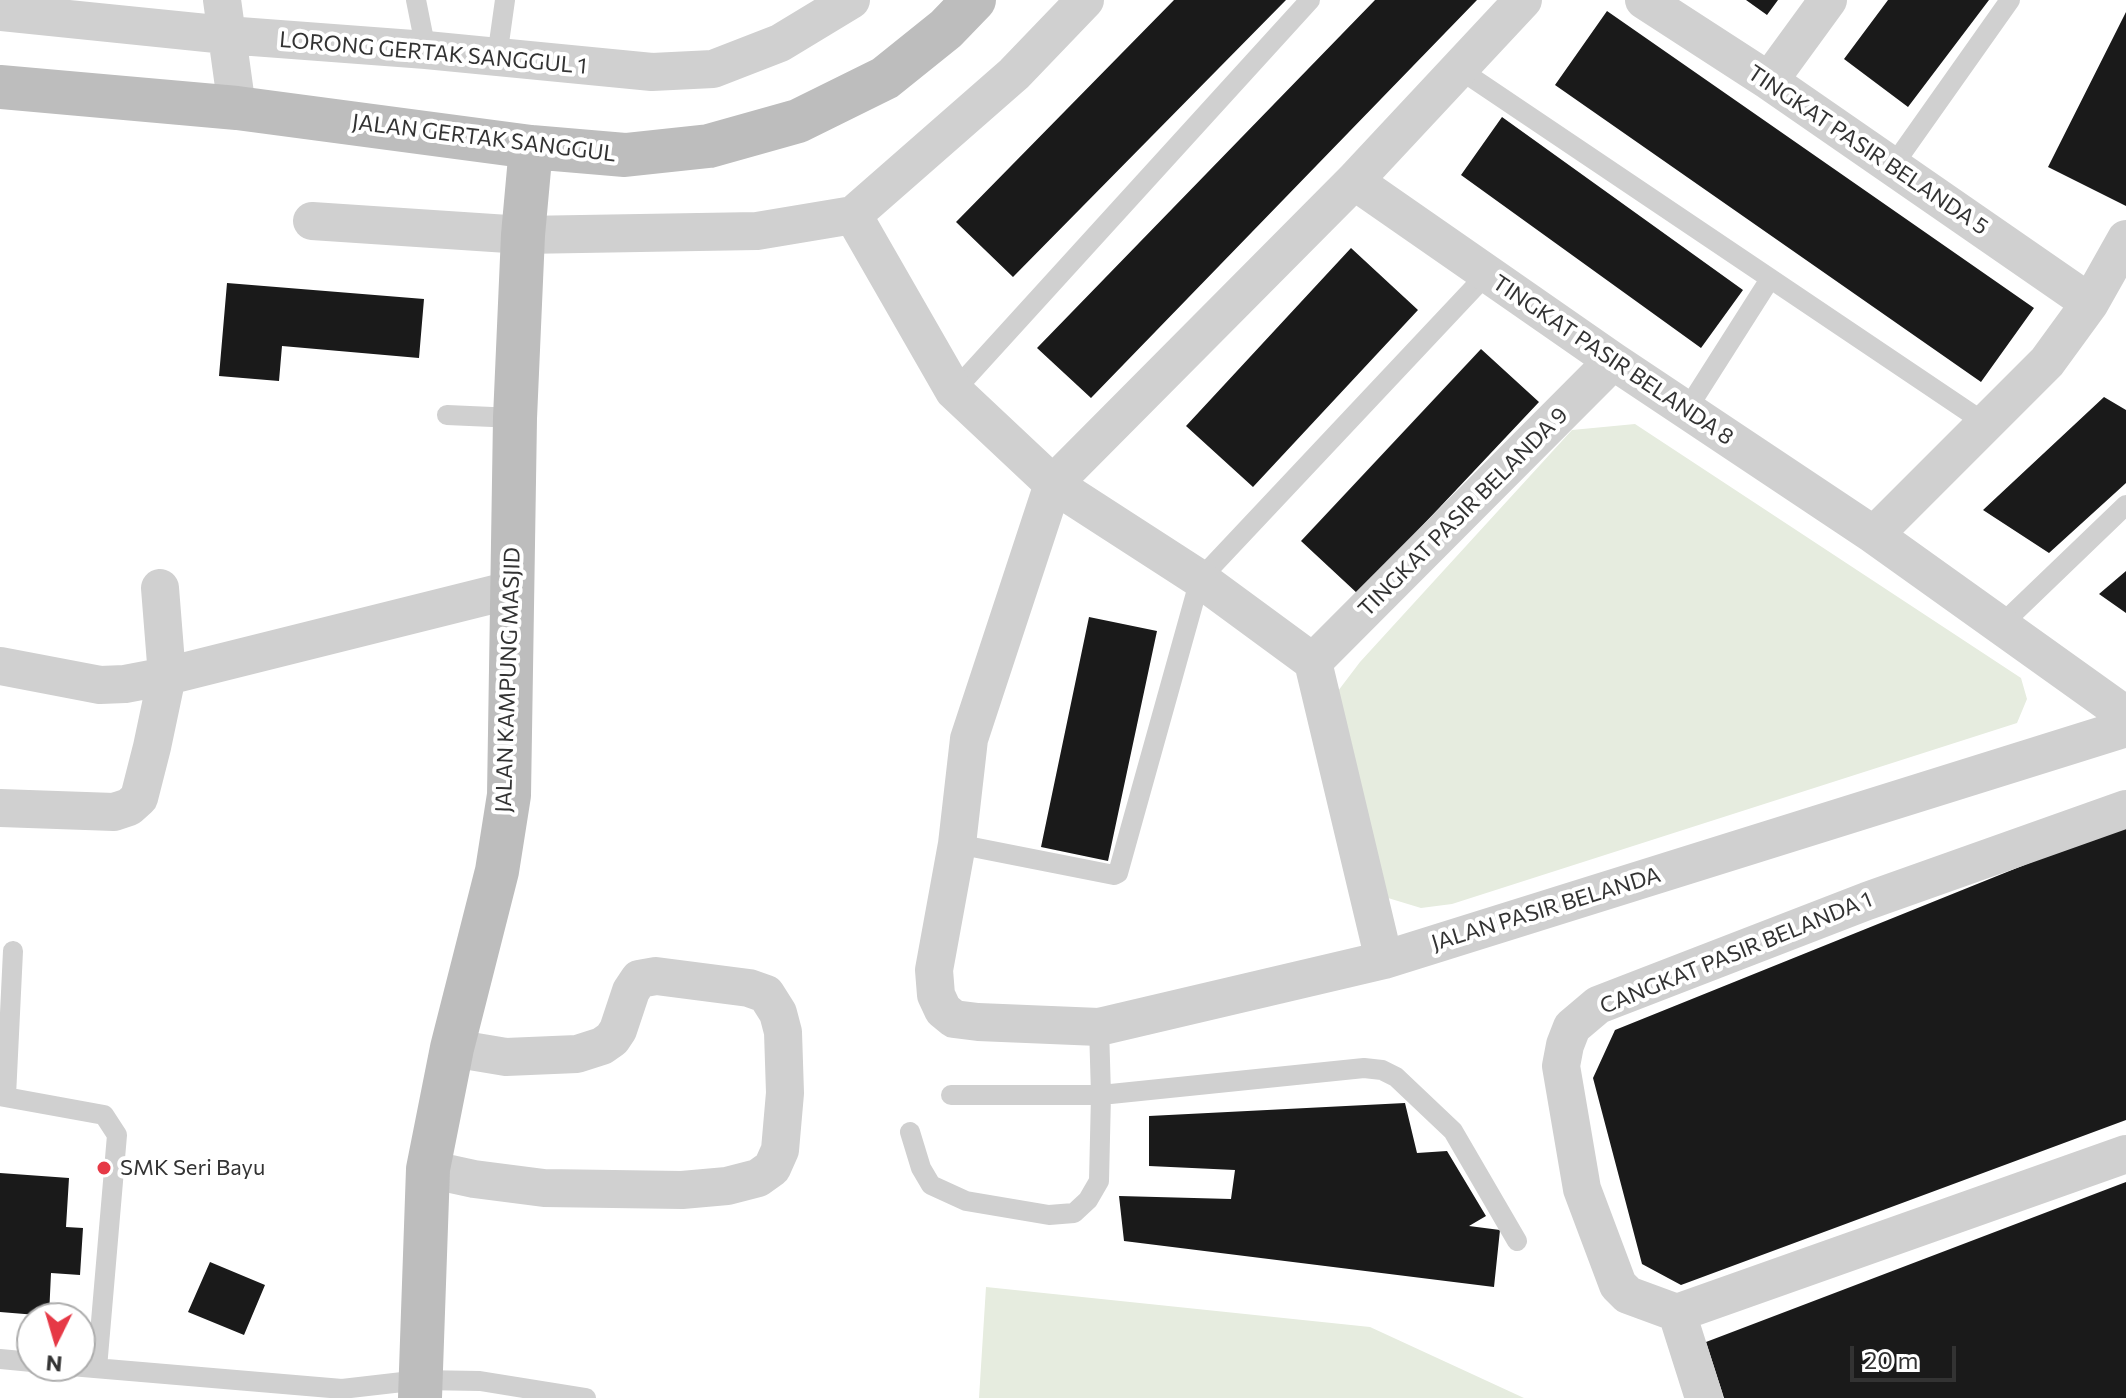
<!DOCTYPE html>
<style>
body{margin:0}
#map{position:relative;width:2126px;height:1398px;overflow:hidden;background:#fff;font-family:Commissioner,sans-serif}
canvas{display:block}
.north{position:absolute;left:16px;top:1302px;width:80px;height:80px;box-sizing:border-box;background:#fff;border:2px solid #adadad;border-radius:50%;rotate:185deg;font-size:22px;font-weight:700;line-height:32px;text-align:center;color:#333}
.north::after{content:'';display:block;margin:auto;width:28px;height:36px;background:#e63946;clip-path:polygon(50% 0,100% 100%,50% 72%,0 100%)}
.scale{position:absolute;left:1850px;top:1346px;width:106px;height:36px;box-sizing:border-box;border:4px solid #333;border-top:0;padding-left:10px;font-size:24px;line-height:28px;white-space:nowrap;color:#333;-webkit-text-stroke:6px #fff;paint-order:stroke}
</style>
<div id="map">
<canvas width="2126" height="1398"></canvas>
<div class="north">N</div>
<div class="scale">20 m</div>
</div>
<script>
const context = document.querySelector('canvas').getContext('2d');
context.lineJoin = 'round';
function fill(path, color) {
  context.fillStyle = color;
  context.fill(path, 'evenodd');
}
function toPath(rows) {
  const path = new Path2D();
  for (const r of rows) {
    path.moveTo(r[0], r[1]);
    for (let i = 2; i < r.length; i += 2) path.lineTo(r[i], r[i + 1]);
  }
  return path;
}
function trace(path, color, width, dash) {
  context.strokeStyle = color;
  context.lineWidth = width;
  context.lineCap = dash ? 'butt' : 'round';
  context.setLineDash(dash || []);
  context.stroke(path);
}
function write(font, color, halo, rows, align = 'center') {
  context.font = font + ' Commissioner,sans-serif';
  context.lineWidth = 8;
  context.setLineDash([]);
  context.textBaseline = 'middle';
  context.strokeStyle = halo;
  context.fillStyle = color;
  for (const [text, x, y, turn = 0] of rows) {
    context.save();
    context.translate(x, y);
    context.rotate((+turn || 0) * Math.PI / 180);
    context.textAlign = isNaN(turn) ? turn : align;
    if (halo) context.strokeText(text, 0, 0);
    context.fillText(text, 0, 0);
    context.restore();
  }
}
fill(toPath([
 [1635,424,2021,678,2027,699,2017,723,1452,904,1421,908,1388,898,1338,691,1360,662,1572,430],
 [986,1287,1370,1327,1524,1398,979,1398]
]), '#e6ecdf');
fill(toPath([
 [1174,0,1286,0,1013,277,956,222],
 [1375,0,1477,0,1091,398,1037,348],
 [1746,0,1778,0,1767,15],
 [1888,0,1989,0,1908,107,1844,59],
 [1607,11,2034,308,1981,382,1555,85],
 [2126,12,2126,206,2048,167],
 [1502,117,1743,290,1701,348,1461,175],
 [1351,248,1418,310,1253,487,1186,426],
 [227,283,424,299,419,358,282,346,279,381,219,376],
 [1481,349,1539,402,1358,594,1301,541],
 [2104,397,2126,410,2126,483,2049,553,1983,510],
 [2126,571,2126,613,2099,594],
 [1089,617,1157,631,1108,861,1041,847],
 [2126,824,2126,1120,1681,1285,1642,1264,1593,1078,1615,1030],
 [1405,1103,1417,1153,1447,1151,1486,1216,1469,1226,1500,1230,1494,1287,1124,1241,1119,1196,1231,1199,1235,1170,1149,1166,1149,1116],
 [0,1173,69,1178,66,1227,83,1228,80,1275,51,1273,49,1316,0,1312],
 [2126,1182,2126,1398,1724,1398,1706,1342],
 [210,1262,265,1285,244,1335,188,1312]
]), '#1a1a1a');
trace(toPath([
 [416,0,426,50],
 [497,57,505,0],
 [1459,69,1985,423],
 [1892,167,2010,0],
 [954,391,1310,0],
 [1686,411,1770,279],
 [447,415,515,418],
 [2000,626,2126,505],
 [957,844,1114,875,1118,873,1200,579,1487,274],
 [951,1095,1101,1095,1364,1068,1382,1070,1396,1077,1453,1131,1517,1241],
 [0,1096,104,1115,117,1135,97,1368],
 [6,1096,13,951],
 [910,1132,921,1168,931,1185,966,1201,1049,1215,1074,1213,1088,1200,1099,1181,1101,1095,1099,1027],
 [0,1359,32,1362],
 [71,1366,342,1389,420,1380,480,1381,586,1398]
]), '#d0d0d0', 20);
trace(toPath([
 [222,0,237,108],
 [1523,0,1354,181,1053,484,969,739,957,844,934,970,936,995,943,1010,954,1019,978,1022,1099,1027,1384,960,2126,728],
 [1644,0,1769,81,2090,303],
 [0,12,226,35,426,50,652,72,713,69,780,43,851,0],
 [1769,81,1828,0],
 [1354,181,1613,361,1874,535],
 [853,215,1014,74,1085,0],
 [312,221,523,235,757,231,853,215,954,391,1053,484,1200,579,1313,662,1384,960],
 [2126,239,2090,303,2047,362,1874,535,2126,715],
 [1313,662,1613,361],
 [0,666,100,685,125,684,167,676,511,590],
 [0,808,114,812,129,807,139,798,152,747,167,676,160,588],
 [2126,809,1867,901,1598,1005,1572,1027,1565,1045,1561,1066,1582,1189,1618,1285,1628,1295,1677,1313,2126,1154],
 [428,1169,474,1179,544,1188,682,1190,727,1186,758,1178,772,1168,780,1150,785,1093,783,1032,778,1013,766,994,749,988,656,976,639,979,631,991,618,1030,612,1039,602,1046,577,1054,506,1057,452,1048],
 [1677,1313,1704,1398]
]), '#d0d0d0', 38);
trace(toPath([
 [0,87,237,108,531,147,625,155,709,146,798,121,885,78,946,29,974,0],
 [420,1398,428,1169,452,1048,497,871,509,795,515,418,523,235,531,147]
]), '#bdbdbd', 44);
for (const [x, y, r, color] of [
 [104,1168,8,"#e63946"]
]) {
  const dot = new Path2D();
  dot.arc(x, y, r, 0, 2 * Math.PI);
  context.fillStyle = color;
  context.fill(dot);
  trace(dot, '#fff', 3);
}
write('22px', '#333', '#fff', [
 ["LORONG GERTAK SANGGUL 1",433,53,5],
 ["JALAN GERTAK SANGGUL",484,138,7],
 ["TINGKAT PASIR BELANDA 5",1868,150,34],
 ["TINGKAT PASIR BELANDA 8",1613,360,34],
 ["TINGKAT PASIR BELANDA 9",1463,512,-45],
 ["JALAN KAMPUNG MASJID",508,680,-88],
 ["JALAN PASIR BELANDA",1546,909,-17],
 ["CANGKAT PASIR BELANDA 1",1736,953,-22]
]);
write('22px', '#333', '#fff', [
 ["SMK Seri Bayu",120,1168]
], 'left');
</script>
